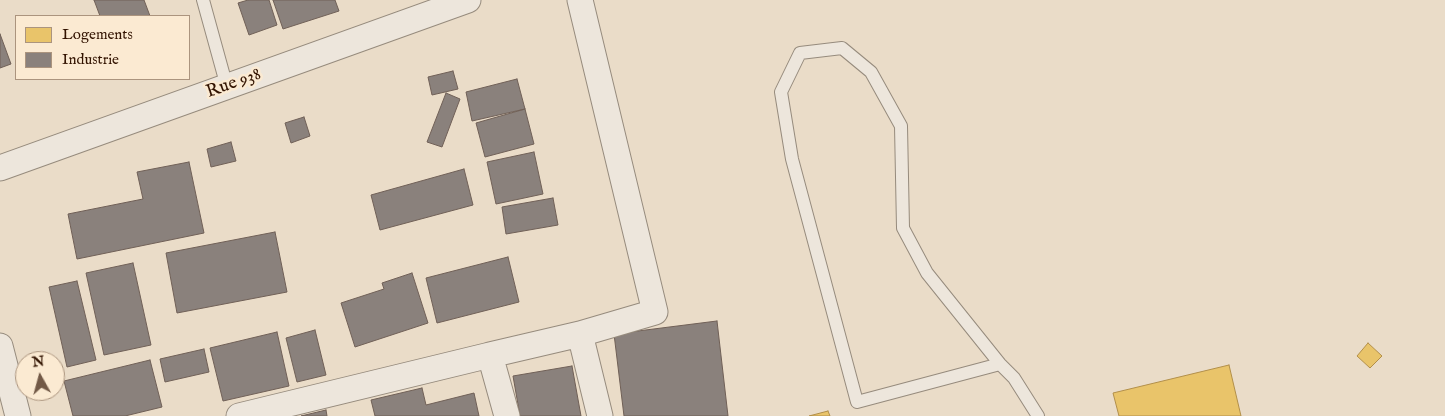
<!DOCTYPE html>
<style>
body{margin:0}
#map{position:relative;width:1445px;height:416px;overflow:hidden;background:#eadcc8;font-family:"IM FELL English",serif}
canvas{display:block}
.legend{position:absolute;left:15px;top:15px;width:175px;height:65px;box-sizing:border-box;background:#fbead2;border:1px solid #ab947e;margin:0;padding:6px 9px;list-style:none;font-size:15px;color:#321300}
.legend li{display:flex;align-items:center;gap:10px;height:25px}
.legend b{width:25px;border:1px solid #ab947e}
.north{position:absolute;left:15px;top:351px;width:50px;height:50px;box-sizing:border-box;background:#fbead2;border:1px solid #ab947e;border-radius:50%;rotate:353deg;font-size:14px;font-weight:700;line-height:20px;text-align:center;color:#321300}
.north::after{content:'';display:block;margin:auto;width:18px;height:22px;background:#725946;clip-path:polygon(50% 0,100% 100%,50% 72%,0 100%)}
</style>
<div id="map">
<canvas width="1445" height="416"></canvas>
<ul class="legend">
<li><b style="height:14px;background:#e9c46a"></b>Logements</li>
<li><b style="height:14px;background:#8a817c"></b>Industrie</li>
</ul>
<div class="north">N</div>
</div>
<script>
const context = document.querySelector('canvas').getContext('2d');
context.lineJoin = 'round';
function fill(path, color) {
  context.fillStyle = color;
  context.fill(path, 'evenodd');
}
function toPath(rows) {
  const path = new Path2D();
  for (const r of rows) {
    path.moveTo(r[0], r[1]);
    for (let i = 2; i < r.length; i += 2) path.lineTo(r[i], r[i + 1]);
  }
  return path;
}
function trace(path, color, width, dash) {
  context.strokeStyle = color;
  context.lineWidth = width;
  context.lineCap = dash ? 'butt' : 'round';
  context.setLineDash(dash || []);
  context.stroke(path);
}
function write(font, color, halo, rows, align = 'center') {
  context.font = font + ' "IM FELL English",serif';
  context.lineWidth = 5;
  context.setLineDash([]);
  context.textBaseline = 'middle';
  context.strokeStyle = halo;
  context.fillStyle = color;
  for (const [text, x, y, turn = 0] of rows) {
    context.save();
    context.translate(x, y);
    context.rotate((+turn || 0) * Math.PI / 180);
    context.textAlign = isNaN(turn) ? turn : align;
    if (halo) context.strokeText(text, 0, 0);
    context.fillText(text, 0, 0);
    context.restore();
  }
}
const homes = toPath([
 [1368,343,1382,356,1370,368,1357,356,1368,343],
 [1229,365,1241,416,1119,416,1113,393,1229,365],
 [828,411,830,416,809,416,828,411]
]);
fill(homes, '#e9c46a');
trace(homes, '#b28f4a', 1);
const industry = toPath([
 [94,0,144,0,150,16,100,16,94,0],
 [248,0,269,0,277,25,249,35,238,3,248,0],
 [273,0,335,0,339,11,283,29,273,0],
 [0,34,11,64,0,68,0,34],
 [453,71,458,89,432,95,428,77,453,71],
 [517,79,525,109,472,121,466,92,517,79],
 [446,93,460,99,442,147,427,142,446,93],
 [525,109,534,144,485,157,476,123,525,109],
 [304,117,310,136,291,143,285,123,304,117],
 [231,142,236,161,211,167,207,149,231,142],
 [534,152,543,194,496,204,487,162,534,152],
 [189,162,204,233,77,259,68,214,143,199,137,172,189,162],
 [464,169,473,205,380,230,371,195,464,169],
 [553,198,558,225,506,234,502,207,553,198],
 [275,232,287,292,177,313,166,253,275,232],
 [508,257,519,302,437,323,426,278,508,257],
 [133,263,151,345,104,355,86,273,133,263],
 [412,273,428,323,355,347,341,303,384,289,382,283,412,273],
 [77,281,96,360,67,367,49,287,77,281],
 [717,321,728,416,624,416,614,334,717,321],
 [315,330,326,375,297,382,286,338,315,330],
 [277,332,289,386,223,401,210,348,277,332],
 [204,349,209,372,165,382,160,359,204,349],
 [150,360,162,407,125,416,73,416,64,381,150,360],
 [572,366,581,416,520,416,513,376,572,366],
 [422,388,426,405,474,393,479,416,375,416,371,400,422,388],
 [326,410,327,416,301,416,326,410]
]);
fill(industry, '#8a817c');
trace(industry, '#706057', 1);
const service = toPath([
 [203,0,227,87],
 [1000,364,857,402,792,159,781,92,800,53,842,48,871,72,901,126,903,228,927,273,1000,364,1014,378,1038,416]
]);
const minor = toPath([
 [580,0,655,312,580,334],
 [0,168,468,0],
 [0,346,18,416],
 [490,355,580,334,600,416],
 [239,416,490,355,507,416]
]);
trace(service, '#968b7d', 14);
trace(minor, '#968b7d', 27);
trace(service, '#ede6dc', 12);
trace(minor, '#ede6dc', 25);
write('18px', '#321300', '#fbead2', [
 ["Rue 938",234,84,-20]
]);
</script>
